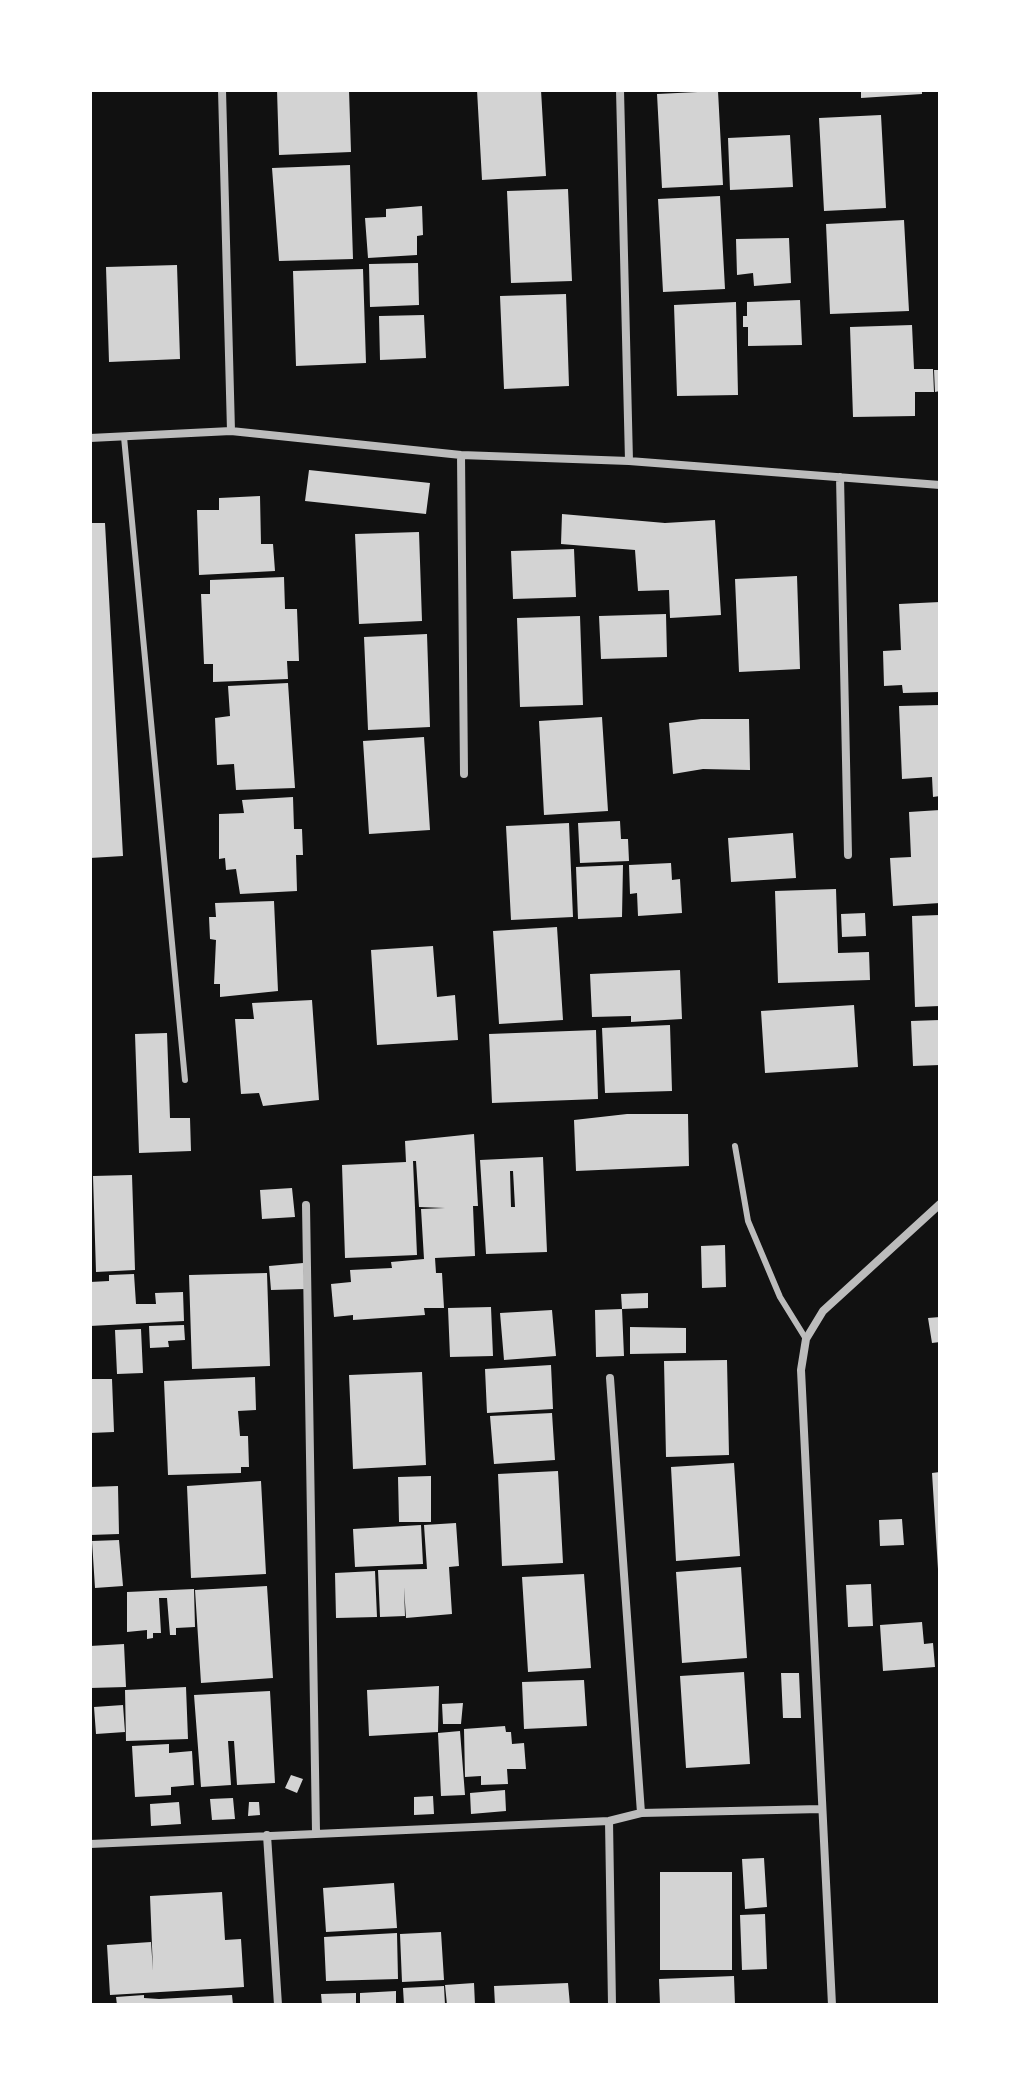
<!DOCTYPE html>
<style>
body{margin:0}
#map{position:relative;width:1030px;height:2095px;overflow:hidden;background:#111;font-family:Poppins,sans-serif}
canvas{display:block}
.frame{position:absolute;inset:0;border:92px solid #fff;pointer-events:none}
</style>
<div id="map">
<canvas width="1030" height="2095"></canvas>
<div class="frame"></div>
</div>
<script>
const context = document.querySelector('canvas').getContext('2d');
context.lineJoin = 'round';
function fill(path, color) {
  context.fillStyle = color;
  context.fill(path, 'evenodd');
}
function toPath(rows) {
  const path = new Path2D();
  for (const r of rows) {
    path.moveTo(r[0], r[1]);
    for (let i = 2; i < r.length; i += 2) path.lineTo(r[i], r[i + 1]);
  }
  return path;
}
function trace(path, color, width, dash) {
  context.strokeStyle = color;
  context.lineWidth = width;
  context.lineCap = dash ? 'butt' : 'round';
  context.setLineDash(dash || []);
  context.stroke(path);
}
fill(toPath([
 [277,90,349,90,351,152,279,155],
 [477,90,541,90,546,176,482,180],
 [861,90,922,90,922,94,861,98],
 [718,91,723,185,662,188,657,94],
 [881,115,886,208,824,211,819,118],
 [790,135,793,187,730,190,728,138],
 [350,165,353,259,279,261,272,168],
 [568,189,572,281,511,283,507,191],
 [720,196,725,289,663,292,658,199],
 [422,206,423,235,417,236,417,255,368,258,365,218,386,217,386,209],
 [904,220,909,311,830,314,826,224],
 [789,238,791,283,754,286,753,273,737,275,736,239],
 [418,263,419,305,370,307,369,264],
 [177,265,180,359,109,362,106,267],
 [363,269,366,363,296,366,293,271],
 [566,294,569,386,504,389,500,296],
 [800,300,802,345,748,346,748,327,743,327,743,316,747,316,747,302],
 [736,302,738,395,677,396,674,305],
 [424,315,426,358,380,360,379,316],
 [912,325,914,369,933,369,934,392,915,392,915,416,853,417,850,327],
 [934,370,940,370,940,391,935,392],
 [309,470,430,483,426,514,305,501],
 [260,496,261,544,273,544,275,571,199,575,197,510,219,510,219,498],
 [562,514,665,523,715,520,721,615,670,618,669,590,638,591,635,550,561,544],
 [90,523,105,523,123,856,90,858],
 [419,532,422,621,359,624,355,534],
 [574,549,576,597,513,599,511,551],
 [797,576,800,669,739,672,735,579],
 [284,577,285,609,297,609,299,661,287,661,288,679,213,682,213,664,204,664,201,594,210,594,210,580],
 [940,602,940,692,903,693,902,685,884,686,883,651,901,650,899,604],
 [666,614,667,657,601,659,599,616],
 [580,616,583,705,520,707,517,618],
 [427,634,430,727,368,730,364,637],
 [288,683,295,788,236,790,234,764,217,765,215,718,230,716,228,686],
 [940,705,940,796,933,797,932,777,902,779,899,706],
 [602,717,608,811,544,815,539,721],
 [701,719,749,719,750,770,703,769,673,774,669,723],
 [424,737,430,830,369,834,363,741],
 [293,797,294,829,302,829,303,855,296,855,297,891,240,894,236,869,226,870,225,858,219,859,219,814,244,813,242,800],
 [940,810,940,903,893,906,890,858,911,857,909,812],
 [620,821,621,839,628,839,629,861,580,863,578,823],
 [569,823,573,917,511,920,506,826],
 [793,833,796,878,731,882,728,838],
 [671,863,672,880,680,879,682,913,638,916,637,893,630,894,629,865],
 [623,865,622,917,578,919,576,867],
 [836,889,838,953,869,952,870,980,778,983,775,891],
 [274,901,278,991,220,997,220,984,214,984,216,940,210,939,209,917,216,917,215,903],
 [865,913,866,936,842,937,841,914],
 [940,915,940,1006,915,1007,912,916],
 [557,927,563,1020,499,1024,493,931],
 [433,946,437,997,455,995,458,1040,377,1045,371,950],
 [680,970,682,1019,631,1022,631,1016,592,1017,590,974],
 [312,1000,319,1100,263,1106,259,1093,241,1094,235,1019,254,1019,252,1003],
 [854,1005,858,1067,765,1073,761,1011],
 [940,1020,940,1065,913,1066,911,1021],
 [670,1025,672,1091,605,1093,602,1028],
 [596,1030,598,1099,492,1103,489,1034],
 [167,1033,170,1118,190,1118,191,1151,139,1153,135,1034],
 [627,1114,688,1114,689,1166,576,1171,574,1120],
 [474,1134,478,1206,473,1206,475,1256,435,1258,436,1273,442,1273,444,1308,424,1308,425,1315,353,1320,353,1315,334,1317,331,1284,351,1282,350,1270,392,1268,391,1262,424,1259,421,1209,445,1208,419,1207,416,1161,413,1161,417,1255,345,1258,342,1165,406,1162,405,1141],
 [543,1157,547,1252,486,1254,480,1160],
 [510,1171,513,1171,515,1207,511,1207],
 [132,1175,135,1270,96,1272,93,1176],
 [292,1188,295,1217,262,1219,260,1190],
 [725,1245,726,1287,702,1288,701,1246],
 [303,1263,305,1289,271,1290,269,1266],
 [267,1273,270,1366,192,1369,189,1275],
 [134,1274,136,1304,156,1304,155,1293,183,1292,184,1321,90,1326,90,1282,109,1281,109,1275],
 [648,1293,648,1308,622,1309,621,1294],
 [491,1307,493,1356,450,1357,448,1308],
 [622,1309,624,1356,596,1357,595,1310],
 [552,1310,556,1356,504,1360,500,1313],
 [940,1317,940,1342,932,1343,928,1318],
 [184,1325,185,1340,168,1341,169,1347,150,1348,149,1326],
 [630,1327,686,1328,686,1353,630,1354],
 [141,1329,143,1373,117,1374,115,1330],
 [727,1360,729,1455,666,1457,664,1361],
 [551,1365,553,1409,487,1413,485,1369],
 [422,1372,426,1465,353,1469,349,1375],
 [255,1377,256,1410,238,1411,240,1436,248,1436,249,1467,241,1467,241,1473,168,1475,164,1381],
 [90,1379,112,1379,114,1432,90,1433],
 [552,1413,555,1460,494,1464,490,1416],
 [734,1463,740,1556,676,1561,671,1467],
 [558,1471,563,1563,502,1566,498,1474],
 [940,1472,940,1569,938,1569,932,1473],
 [431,1476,431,1522,399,1522,398,1477],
 [261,1481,266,1574,191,1578,187,1486],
 [118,1486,119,1534,90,1535,90,1487],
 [902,1519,904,1545,880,1546,879,1520],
 [456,1523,459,1566,449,1567,452,1614,406,1618,404,1587,405,1616,380,1617,378,1570,427,1569,424,1525],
 [421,1525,423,1564,355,1567,353,1529],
 [119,1540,123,1586,95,1588,92,1541],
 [741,1567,747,1658,682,1663,676,1572],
 [375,1571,377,1617,336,1618,335,1573],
 [584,1574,591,1668,528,1672,522,1577],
 [871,1584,873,1626,848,1627,846,1585],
 [267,1586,273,1678,201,1683,195,1590],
 [194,1589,195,1627,176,1628,176,1635,170,1635,167,1598,159,1598,161,1633,153,1633,153,1638,147,1639,147,1630,127,1632,127,1592],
 [922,1622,924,1644,933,1643,935,1667,883,1671,880,1625],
 [124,1644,126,1687,90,1688,90,1646],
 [744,1672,750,1764,686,1768,680,1676],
 [781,1673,799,1673,801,1718,783,1718],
 [584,1680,587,1726,524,1729,522,1682],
 [439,1686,438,1732,369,1736,367,1690],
 [186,1687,188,1739,126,1741,125,1690],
 [270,1691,275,1783,237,1785,234,1741,228,1741,231,1785,201,1787,194,1695],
 [463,1703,461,1724,443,1724,442,1704],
 [123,1705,125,1732,96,1734,94,1707],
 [505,1726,506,1732,511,1732,512,1744,524,1743,526,1769,507,1769,508,1784,481,1785,481,1776,465,1777,464,1729],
 [460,1731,465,1795,441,1796,438,1733],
 [169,1744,169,1753,192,1751,194,1785,171,1787,171,1795,135,1797,132,1746],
 [291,1775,303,1779,297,1793,285,1788],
 [505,1790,506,1811,471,1814,470,1793],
 [433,1796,434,1814,414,1815,414,1797],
 [233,1798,235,1819,212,1820,210,1799],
 [179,1802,181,1824,151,1826,150,1804],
 [249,1802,259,1802,260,1815,248,1816],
 [764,1858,767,1907,745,1909,742,1859],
 [660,1872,732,1872,732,1970,660,1970],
 [394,1883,397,1928,326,1932,323,1888],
 [222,1892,225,1940,241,1939,244,1987,110,1995,107,1945,151,1942,153,1971,150,1896],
 [765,1914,767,1969,742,1970,740,1915],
 [441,1932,444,1980,402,1982,400,1934],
 [397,1933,398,1979,326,1981,324,1937],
 [734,1976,735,2005,660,2005,659,1979],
 [474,1983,475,2005,447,2005,445,1985],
 [568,1983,570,2005,495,2005,494,1986],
 [444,1986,445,2005,404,2005,403,1988],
 [396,1991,396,2005,360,2005,360,1993],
 [356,1993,356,2005,322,2005,321,1994],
 [144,1995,144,1998,159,1999,232,1995,233,2005,117,2005,116,1997]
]), '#d3d3d3');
trace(toPath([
 [124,437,185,1080],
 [735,1146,748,1221,780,1297,806,1339]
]), '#bcbcbc', 6);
trace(toPath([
 [222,90,231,431],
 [620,90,629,461],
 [90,438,231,431,461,455,629,461,940,485],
 [461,455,464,774],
 [840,477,848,855],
 [306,1205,316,1832],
 [610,1378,641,1813],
 [609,1821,612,2005],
 [267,1835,278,2005],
 [90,1844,609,1821,641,1813,821,1809],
 [832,2005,801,1370,806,1339,823,1311,940,1204]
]), '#bcbcbc', 8);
</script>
